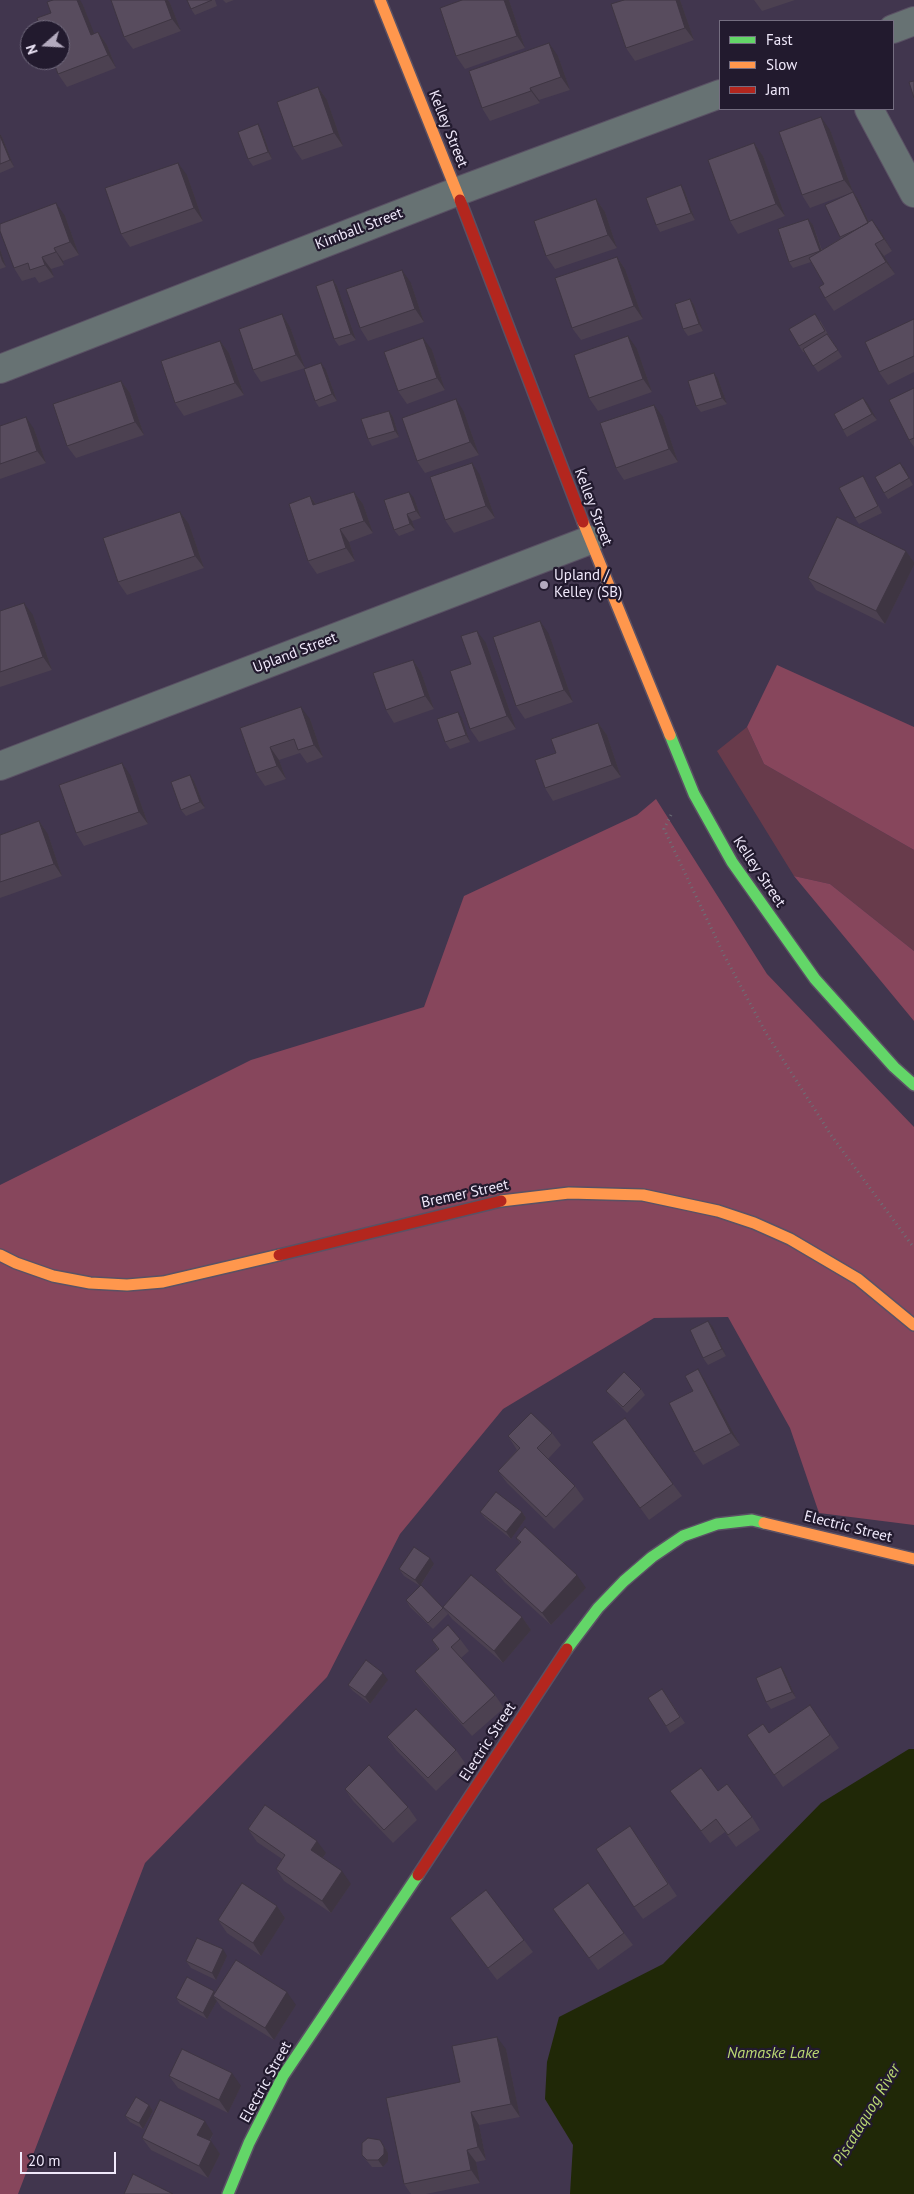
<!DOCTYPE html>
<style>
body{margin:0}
#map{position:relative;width:914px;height:2194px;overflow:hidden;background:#41364e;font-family:"PT Sans",sans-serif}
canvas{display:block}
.legend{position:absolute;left:719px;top:20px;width:175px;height:90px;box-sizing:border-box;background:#221a2e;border:1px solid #746d80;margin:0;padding:6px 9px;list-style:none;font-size:15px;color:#f0e9fb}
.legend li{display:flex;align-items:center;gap:10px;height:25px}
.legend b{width:25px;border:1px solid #746d80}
.north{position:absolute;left:20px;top:20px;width:50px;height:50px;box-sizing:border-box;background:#221a2e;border:1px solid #746d80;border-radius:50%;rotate:251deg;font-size:14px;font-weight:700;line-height:20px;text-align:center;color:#f0e9fb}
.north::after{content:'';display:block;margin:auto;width:18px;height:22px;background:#b3aabe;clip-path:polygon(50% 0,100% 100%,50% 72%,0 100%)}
.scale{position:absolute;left:20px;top:2152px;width:96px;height:22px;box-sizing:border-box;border:2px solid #f0e9fb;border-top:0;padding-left:6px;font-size:15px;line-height:18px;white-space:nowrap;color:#f0e9fb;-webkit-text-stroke:4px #221a2e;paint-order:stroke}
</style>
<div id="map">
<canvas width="914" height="2194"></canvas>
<ul class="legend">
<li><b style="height:6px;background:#63d668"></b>Fast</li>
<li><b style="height:6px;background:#ff974d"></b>Slow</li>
<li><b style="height:6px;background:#b3261e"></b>Jam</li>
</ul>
<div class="north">N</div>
<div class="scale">20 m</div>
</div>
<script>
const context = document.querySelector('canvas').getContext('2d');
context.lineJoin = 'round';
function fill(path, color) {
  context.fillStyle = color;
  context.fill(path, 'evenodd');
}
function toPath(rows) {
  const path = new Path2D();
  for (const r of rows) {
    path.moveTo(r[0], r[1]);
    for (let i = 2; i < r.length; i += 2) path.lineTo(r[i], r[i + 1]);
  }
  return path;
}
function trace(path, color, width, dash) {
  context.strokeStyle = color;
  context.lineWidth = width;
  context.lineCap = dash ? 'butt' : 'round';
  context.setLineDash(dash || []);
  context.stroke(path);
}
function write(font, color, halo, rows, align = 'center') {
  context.font = font + ' "PT Sans",sans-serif';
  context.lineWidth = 4.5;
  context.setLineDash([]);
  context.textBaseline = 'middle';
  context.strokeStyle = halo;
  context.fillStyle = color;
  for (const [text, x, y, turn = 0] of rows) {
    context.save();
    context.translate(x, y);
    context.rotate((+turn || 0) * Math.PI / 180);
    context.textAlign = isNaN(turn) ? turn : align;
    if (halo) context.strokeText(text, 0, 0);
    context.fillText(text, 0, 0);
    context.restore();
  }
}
fill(toPath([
 [747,727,764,764,914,850,914,951,830,884,794,876,717,751]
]), '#683b4b');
fill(toPath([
 [777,665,914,727,914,850,764,764,747,727],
 [656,799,767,974,914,1127,914,1525,819,1513,790,1428,728,1317,654,1318,503,1409,400,1534,327,1677,145,1863,18,2194,0,2194,0,1185,251,1060,424,1007,464,896,637,815],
 [794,876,830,884,914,951,914,1021]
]), '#87465c');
fill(toPath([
 [909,1749,914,1749,914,2194,570,2194,573,2145,545,2099,547,2062,559,2017,663,1964,821,1803]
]), '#202807');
const street = toPath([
 [893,29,914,21],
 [869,109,914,193],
 [0,369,456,192,720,94],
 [0,766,590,540]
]);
const fast = toPath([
 [670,735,694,794,732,862,815,979,894,1067,914,1085],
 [567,1649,598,1608,624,1581,652,1557,683,1536,717,1524,752,1520,764,1523],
 [228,2194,249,2143,283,2076,418,1875]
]);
const slow = toPath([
 [380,0,460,200],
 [583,522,670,735],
 [501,1201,569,1193,643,1195,718,1211,754,1223,790,1239,858,1279,914,1325],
 [0,1255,16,1263,53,1276,90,1283,127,1285,163,1282,279,1255],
 [764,1523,914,1559]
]);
const jam = toPath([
 [460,200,583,522],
 [279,1255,501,1201],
 [418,1875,567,1649]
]);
trace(street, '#5a5164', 30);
trace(fast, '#5a5164', 14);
trace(slow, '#5a5164', 14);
trace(jam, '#5a5164', 14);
trace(toPath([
 [671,815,664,829,724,955,766,1033,831,1135,914,1248]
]), '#6c7077', 3, [1, 4]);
trace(street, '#677273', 28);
trace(fast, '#63d668', 11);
trace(slow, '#ff974d', 11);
trace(jam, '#b3261e', 11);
fill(toPath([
 [111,0,168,0,170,3,181,31,133,49,124,37],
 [187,0,215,0,217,6,195,15,191,9],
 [223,0,234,0,226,3],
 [462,0,509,0,525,48,465,69,456,56],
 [680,0,694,40,635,61,626,48],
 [754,0,795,0,762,11],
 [83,5,94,34,98,32,107,45,116,68,67,87,58,74],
 [558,56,570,90,539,100,540,103,490,121,482,108],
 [318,87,327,100,343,146,302,160,293,147],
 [258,124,262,131,272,159,253,166,248,159],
 [830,130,853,192,810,208,802,195],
 [0,134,2,137,14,167,0,173],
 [754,143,763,156,785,216,738,234,730,221],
 [187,175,203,221,130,247,121,234],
 [681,185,685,192,695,220,660,232,656,225],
 [853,192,858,199,869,222,881,232,892,251,884,256,895,274,834,311,825,298,824,284,811,262,793,268,789,262,808,219,813,225,822,250,841,238,840,237],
 [596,199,605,212,617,248,555,269,546,256],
 [65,216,79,255,63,261,64,265,51,269,54,277,39,283,35,277,22,281,14,268],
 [0,249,6,267,0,269],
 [617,257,625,269,643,319,581,340,572,328],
 [333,280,337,286,356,340,339,346,334,339],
 [411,283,424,322,368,341,360,328],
 [690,299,694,305,703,331,688,336,683,329],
 [282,314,290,327,305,368,261,382,253,370],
 [914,319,914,372,888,385,879,372],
 [820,320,829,336,842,357,818,372,804,352,803,352,799,346],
 [220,341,229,353,244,395,184,416,175,403],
 [637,349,652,392,598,411,589,398],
 [432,350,445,390,407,404,398,391],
 [326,370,337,401,319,407,315,401],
 [718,379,727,404,701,412,696,406],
 [121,381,130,393,144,435,76,458,67,446],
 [914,388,914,447,909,440],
 [863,398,877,420,847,437,843,430],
 [389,411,393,417,399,437,372,446,368,439],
 [464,412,479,455,425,473,417,461],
 [663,417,678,462,624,480,616,468],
 [0,426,34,429,46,463,0,479],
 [905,469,913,485,888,499,884,493],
 [480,475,495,518,454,533,445,520],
 [863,476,867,483,882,513,859,524,855,518],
 [354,492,363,504,373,533,349,542,355,561,317,574,308,561,310,496,316,504],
 [414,498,421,518,412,521,415,530,399,536,394,530],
 [180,512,189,524,204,568,127,595,118,582],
 [906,551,914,562,914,565,885,624,816,590,808,578],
 [0,611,33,615,52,670,0,687],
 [549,634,573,702,525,719,516,706],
 [486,643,516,729,479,742,470,729,471,664],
 [413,660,421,672,434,709,394,723,386,710],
 [462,718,470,742,450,749,445,742],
 [310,719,323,757,307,763,300,753,279,760,286,779,265,786,256,773,240,728],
 [598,723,607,735,621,777,553,801,545,788,556,753],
 [190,775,194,781,205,808,186,816,181,810],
 [131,776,148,824,84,846,76,833],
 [39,821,48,834,62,876,0,898,0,835],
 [708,1321,713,1327,726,1356,708,1365,703,1358],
 [698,1369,706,1382,740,1445,703,1465,694,1452,693,1391],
 [641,1389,645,1395,627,1413,611,1397,606,1391],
 [552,1433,561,1445,548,1459,575,1486,584,1499,554,1529,507,1483,498,1471,517,1450,508,1436],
 [601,1454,673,1484,682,1496,649,1520],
 [480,1512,522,1512,526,1518,511,1539,485,1518],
 [516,1538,586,1588,551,1625,504,1582,495,1570,520,1543],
 [434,1564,421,1585,443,1608,448,1614,433,1629,410,1607,406,1600,420,1586,404,1576,399,1569],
 [443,1607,522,1617,531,1630,503,1663,452,1619],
 [460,1639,469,1651,461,1658,495,1695,504,1708,472,1736,424,1683,415,1671,438,1650,432,1640],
 [781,1667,785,1673,796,1698,771,1709,766,1702],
 [388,1680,370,1704,353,1691,348,1685],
 [662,1689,685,1723,670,1733,666,1726],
 [810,1705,839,1748,783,1787,747,1735,769,1733],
 [387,1737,456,1750,465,1763,436,1791,396,1750],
 [345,1789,408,1807,417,1820,393,1843,353,1801],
 [670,1791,718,1791,752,1817,760,1830,736,1847,725,1832,710,1843],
 [248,1829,326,1853,323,1858,351,1884,331,1913,284,1881,276,1869,282,1859,257,1842],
 [639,1839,677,1896,643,1919,634,1907],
 [277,1906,285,1918,261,1956,227,1933,218,1920],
 [450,1918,524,1940,533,1952,497,1980],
 [562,1921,624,1933,633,1945,598,1970],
 [227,1956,216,1980,191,1968,186,1961],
 [214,1991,215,1993,296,2005,274,2040,222,2008,217,2001,207,2019,180,2004,176,1998],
 [506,2049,520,2117,479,2125,486,2160,476,2162,480,2183,426,2194,411,2194,404,2184,460,2082],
 [169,2076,241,2086,228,2113,178,2088],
 [149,2105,153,2111,143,2129,130,2122,125,2116],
 [213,2134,210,2141,220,2154,208,2178,151,2150,142,2138],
 [380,2140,388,2153,388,2161,383,2167,372,2167,362,2155]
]), '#4c4151');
fill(toPath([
 [77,0,80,0,83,5,100,48,91,35],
 [165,0,168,0,170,3,181,31,172,19],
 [504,0,509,0,525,48,517,36],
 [676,0,680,0,694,40,685,28],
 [98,32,107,45,116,68,108,55],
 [549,43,558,56,570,90,561,77],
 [318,87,327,100,343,146,334,133],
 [530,88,539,100,540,103,531,91],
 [821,117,830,130,853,192,844,180],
 [258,124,262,131,272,159,268,152],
 [0,134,2,137,14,167,10,160,0,136],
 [754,143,763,156,785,216,776,204],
 [178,163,187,175,203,221,194,208],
 [681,185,685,192,695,220,691,213],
 [853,192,858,199,873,231,868,224],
 [596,199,605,212,617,248,608,235],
 [56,203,65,216,79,255,70,242],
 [808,219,813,225,824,258,820,251],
 [872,220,881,232,892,251,884,239],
 [875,244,884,256,895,274,886,262],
 [54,248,63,261,64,265,56,252],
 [0,249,6,267,2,261,0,255],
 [42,257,51,269,54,277,45,265],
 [617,257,625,269,643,319,634,306],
 [402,270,411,283,424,322,415,309],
 [333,280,337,286,356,340,351,334],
 [690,299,694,305,703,331,699,324],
 [282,314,290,327,305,368,296,355],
 [628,336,637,349,652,392,643,379],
 [423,338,432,350,445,390,437,378],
 [220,341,229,353,244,395,235,383],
 [321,363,326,370,337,401,332,394],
 [714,373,718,379,727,404,722,398],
 [121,381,130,393,144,435,135,422],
 [863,398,868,404,877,420,872,414],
 [456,399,464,412,479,455,470,442],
 [654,405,663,417,678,462,669,449],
 [389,411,393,417,399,437,395,431],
 [26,417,34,429,46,463,37,451],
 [472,463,480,475,495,518,486,506],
 [900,463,905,469,913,485,909,478],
 [354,492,363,504,373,533,364,521],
 [409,492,414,498,421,518,416,511],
 [310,496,319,509,313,505],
 [180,512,189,524,204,568,195,556],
 [407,514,412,521,415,530,410,524],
 [340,529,349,542,355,561,346,548],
 [906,551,914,562,914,565,885,624,876,611],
 [24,603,33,615,52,670,43,657],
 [540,621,549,634,573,702,564,690],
 [477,631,486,643,516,729,507,716],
 [413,660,421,672,434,709,425,696],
 [301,707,310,719,323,757,314,745],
 [458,712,462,718,470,742,466,735],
 [598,723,607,735,621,777,612,765],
 [270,747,279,760,286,779,277,766],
 [122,763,131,776,148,824,139,812],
 [190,775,194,781,205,808,200,802],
 [39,821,48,834,62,876,54,864],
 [708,1321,713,1327,726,1356,722,1349],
 [698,1369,706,1382,740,1445,731,1433],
 [522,1512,526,1518,511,1539,506,1532],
 [430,1558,434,1564,420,1586,415,1580],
 [577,1575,586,1588,551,1625,542,1613],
 [522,1617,531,1630,503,1663,494,1651],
 [781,1667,785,1673,796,1698,792,1692],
 [383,1673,388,1680,370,1704,365,1697],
 [317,1841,326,1853,320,1862,311,1850],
 [342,1871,351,1884,331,1913,322,1901],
 [277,1906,285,1918,261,1956,253,1943],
 [223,1949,227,1956,216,1980,212,1973],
 [214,1991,219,1998,213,1996,217,2001,207,2019,203,2013],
 [287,1992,296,2005,274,2040,265,2028],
 [497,2037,506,2049,520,2117,511,2104],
 [232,2073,241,2086,228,2113,219,2100],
 [149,2105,153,2111,143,2129,139,2123],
 [471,2112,479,2125,486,2160,478,2147],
 [205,2121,213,2134,206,2147,197,2135],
 [380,2140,388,2153,388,2161,383,2167,378,2160],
 [211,2141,220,2154,208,2178,199,2166],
 [467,2150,476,2162,480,2183,471,2170]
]), '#3e3542');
const building = toPath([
 [53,0,77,0,91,35,98,32,108,55,58,74,53,60,60,60,60,30,41,30,37,18,51,13,47,2,53,0],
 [111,0,165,0,172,19,124,37,111,0],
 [187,0,212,0,191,9,187,0],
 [462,0,504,0,517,36,456,56,440,8,462,0],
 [624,0,676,0,685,28,626,48,611,4,624,0],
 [549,43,561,77,530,88,531,91,482,108,469,71,549,43],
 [914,81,914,98,909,82,914,81],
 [318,87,334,133,293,147,277,102,318,87],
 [821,117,844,180,802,195,779,132,821,117],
 [258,124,268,152,248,159,238,132,258,124],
 [0,136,10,160,0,164,0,136],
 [754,143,776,204,730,221,708,160,754,143],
 [178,163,194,208,121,234,105,188,178,163],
 [681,185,691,213,656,225,646,198,681,185],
 [853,192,868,223,855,230,840,237,825,205,853,192],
 [596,199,608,235,546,256,534,221,596,199],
 [56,203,70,242,54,248,56,252,42,257,45,265,30,270,28,263,14,268,0,231,0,224,56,203],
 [808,219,820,251,789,262,778,229,808,219],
 [872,220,884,239,875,244,886,262,825,298,819,287,824,284,809,258,872,220],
 [617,257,634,306,572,328,555,278,617,257],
 [402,270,415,309,360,328,346,289,402,270],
 [333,280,351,334,334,339,316,286,333,280],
 [690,299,699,324,683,329,675,304,690,299],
 [282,314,296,355,253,370,239,329,282,314],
 [815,314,825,331,799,346,789,329,815,314],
 [914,319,914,356,879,372,865,342,914,319],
 [827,334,838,350,813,366,803,349,827,334],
 [628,336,643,379,589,398,574,355,628,336],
 [423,338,437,378,398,391,384,352,423,338],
 [220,341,235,383,175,403,161,361,220,341],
 [321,363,332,394,315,401,304,369,321,363],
 [714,373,722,398,696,406,688,381,714,373],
 [121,381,135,422,67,446,53,404,121,381],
 [914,388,914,438,909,440,889,400,914,388],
 [863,398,872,414,843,430,834,414,863,398],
 [456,399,470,442,417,461,402,418,456,399],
 [654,405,669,449,616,468,600,423,654,405],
 [389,411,395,431,368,439,361,419,389,411],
 [26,417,37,451,0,464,0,426,26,417],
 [472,463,486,506,445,520,430,477,472,463],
 [900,463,909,478,884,493,875,477,900,463],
 [863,476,878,506,855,518,839,488,863,476],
 [354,492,364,521,340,529,346,548,308,561,289,504,310,496,313,505,354,492],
 [409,492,416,511,407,514,410,524,394,530,384,500,409,492],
 [180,512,195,556,118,582,103,538,180,512],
 [837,517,906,551,876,611,808,578,837,517],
 [24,603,43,657,0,672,0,611,24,603],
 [540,621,564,690,516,706,493,637,540,621],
 [477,631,507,716,470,729,450,671,471,664,461,636,477,631],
 [413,660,425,696,386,710,373,673,413,660],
 [301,707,314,745,298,750,294,739,270,747,277,766,256,773,240,728,301,707],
 [458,712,466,735,445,742,437,719,458,712],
 [598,723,612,765,545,788,535,760,556,753,551,739,598,723],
 [122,763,139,812,76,833,59,785,122,763],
 [190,775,200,802,181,810,171,782,190,775],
 [39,821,54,864,0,882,0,835,39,821],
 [708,1321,722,1349,703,1358,690,1330,708,1321],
 [698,1369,731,1433,694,1452,669,1403,693,1391,685,1376,698,1369],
 [624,1372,641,1389,623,1407,606,1391,624,1372],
 [531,1413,552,1433,537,1448,575,1486,546,1517,498,1471,520,1448,508,1436,531,1413],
 [625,1418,673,1484,640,1508,592,1442,625,1418],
 [496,1492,522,1512,506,1532,480,1512,496,1492],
 [525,1527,577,1575,542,1613,495,1570,521,1542,516,1538,525,1527],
 [414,1547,430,1558,415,1580,399,1569,414,1547],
 [471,1575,522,1617,494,1651,443,1607,471,1575],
 [421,1585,443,1608,428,1623,406,1600,421,1585],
 [448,1625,460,1639,451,1647,495,1695,463,1724,415,1671,439,1649,432,1640,448,1625],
 [366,1660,383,1673,365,1697,348,1685,366,1660],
 [781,1667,792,1692,766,1702,756,1678,781,1667],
 [662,1689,680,1717,666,1726,648,1698,662,1689],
 [810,1705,830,1735,774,1775,747,1735,763,1724,769,1733,810,1705],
 [416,1709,456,1750,428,1778,387,1737,416,1709],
 [369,1765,408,1807,384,1830,345,1789,369,1765],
 [701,1768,718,1791,727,1784,752,1817,728,1835,716,1819,701,1831,670,1791,701,1768],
 [265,1805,317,1841,311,1850,342,1871,322,1901,276,1869,285,1855,248,1829,265,1805],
 [630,1826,668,1884,634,1907,596,1849,630,1826],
 [242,1883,277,1906,253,1943,218,1920,242,1883],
 [588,1883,624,1933,589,1958,553,1909,588,1883],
 [486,1890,524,1940,488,1968,450,1918,486,1890],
 [197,1938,223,1949,212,1973,186,1961,197,1938],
 [236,1960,287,1992,265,2028,213,1996,236,1960],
 [187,1977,214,1991,203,2013,176,1998,187,1977],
 [497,2037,511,2104,471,2112,478,2147,467,2150,471,2170,404,2184,386,2098,460,2082,452,2046,497,2037],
 [182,2049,232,2073,219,2100,169,2076,182,2049],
 [136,2097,149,2105,139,2123,125,2116,136,2097],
 [160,2100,205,2121,197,2135,211,2141,199,2166,142,2138,160,2100],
 [368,2138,380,2140,384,2147,384,2154,378,2160,367,2160,362,2155,362,2143,368,2138],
 [133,2174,173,2194,124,2194,133,2174]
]);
fill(building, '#584c5e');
trace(building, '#3e3542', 1);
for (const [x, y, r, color] of [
 [544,585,5,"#b3aabe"]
]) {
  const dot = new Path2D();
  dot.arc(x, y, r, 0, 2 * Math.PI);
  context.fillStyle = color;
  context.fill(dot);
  trace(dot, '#221a2e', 2);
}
write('15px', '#f0e9fb', '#221a2e', [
 ["Kelley Street",448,129,68],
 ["Kimball Street",359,229,-21],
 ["Kelley Street",593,507,69],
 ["Upland Street",295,653,-21],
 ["Kelley Street",759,872,56],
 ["Bremer Street",465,1194,-12],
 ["Electric Street",848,1527,14],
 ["Electric Street",488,1742,-57],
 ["Electric Street",266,2082,-61]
]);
write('15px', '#f0e9fb', '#221a2e', [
 ["Upland /",554,576],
 ["Kelley (SB)",554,593]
], 'left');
write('italic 16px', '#bbd973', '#221a2e', [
 ["Namaske Lake",773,2053],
 ["Piscataquog River",867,2115,-59]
]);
</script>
